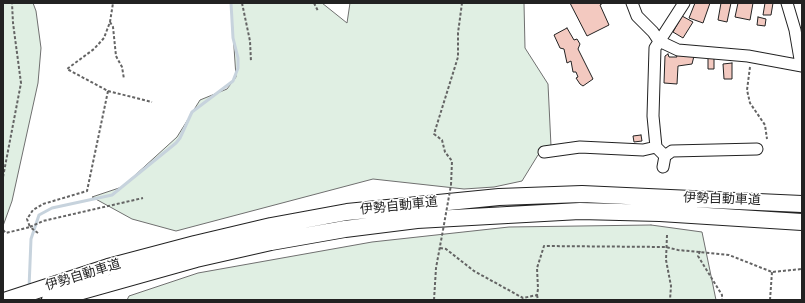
<!DOCTYPE html>
<meta charset="utf-8">
<style>
body{margin:0}
#map{position:relative;width:805px;height:303px;overflow:hidden;background:#fff;font-family:"Work Sans",sans-serif}
canvas{display:block}
.frame{position:absolute;inset:0;border:4px solid #222;pointer-events:none}
</style>
<div id="map">
<canvas width="805" height="303"></canvas>
<div class="frame"></div>
</div>
<script>
const context = document.querySelector('canvas').getContext('2d');
context.lineJoin = 'round';
function fill(path, color) {
  context.fillStyle = color;
  context.fill(path, 'evenodd');
}
function toPath(rows) {
  const path = new Path2D();
  for (const r of rows) {
    path.moveTo(r[0], r[1]);
    for (let i = 2; i < r.length; i += 2) path.lineTo(r[i], r[i + 1]);
  }
  return path;
}
function trace(path, color, width, dash) {
  context.strokeStyle = color;
  context.lineWidth = width;
  context.lineCap = dash ? 'butt' : 'round';
  context.setLineDash(dash || []);
  context.stroke(path);
}
function write(font, color, halo, rows, align = 'center') {
  context.font = font + ' "Work Sans","Noto Sans JP",sans-serif';
  context.lineWidth = 3;
  context.setLineDash([]);
  context.textBaseline = 'middle';
  context.strokeStyle = halo;
  context.fillStyle = color;
  for (const [text, x, y, turn = 0] of rows) {
    context.save();
    context.translate(x, y);
    context.rotate((+turn || 0) * Math.PI / 180);
    context.textAlign = isNaN(turn) ? turn : align;
    if (halo) context.strokeText(text, 0, 0);
    context.fillText(text, 0, 0);
    context.restore();
  }
}
const green = toPath([
 [3,3,33,3,36,11,41,48,38,83,12,201,3,226,3,3],
 [231,3,322,3,347,23,350,3,524,3,525,48,548,84,551,146,538,155,522,181,494,187,464,189,373,179,176,231,132,219,92,197,122,187,177,137,200,100,227,89,236,77,231,3],
 [651,225,702,232,716,300,127,300,129,296,198,273,372,242,509,227,651,225]
]);
fill(green, '#e0efe3');
trace(green, '#6f6f6f', 1);
trace(toPath([
 [29,288,31,239,39,215,52,208,112,195,176,143,180,138,192,112,233,81,238,68,238,58,233,38,231,3]
]), '#c7d3dd', 3);
const building = toPath([
 [570,3,603,3,600,5,609,25,587,36,570,3],
 [695,3,710,3,703,23,689,18,695,3],
 [721,3,731,3,727,22,718,20,721,3],
 [738,3,753,3,750,20,735,17,738,3],
 [765,3,773,3,771,15,763,15,765,3],
 [682,16,693,22,683,38,673,32,682,16],
 [758,17,766,19,765,26,757,25,758,17],
 [567,28,574,40,577,39,580,44,578,49,593,79,583,86,580,84,576,78,578,77,576,72,573,72,571,61,567,63,564,49,560,48,554,35,567,28],
 [668,54,669,57,677,57,676,55,694,56,692,64,678,66,677,84,664,83,665,56,668,54],
 [714,57,714,69,708,69,708,58,714,57],
 [732,63,732,79,724,79,723,64,732,63],
 [641,135,642,141,634,142,633,136,641,135]
]);
fill(building, '#f3c9c0');
trace(building, '#222', 1);
const minor = toPath([
 [632,3,637,16,653,32,659,41,678,50,748,56,802,66],
 [787,3,795,30,801,65],
 [544,152,580,147,643,150,656,147],
 [665,156,672,151,757,149],
 [663,167,665,156,656,147,653,116,655,48,684,3]
]);
const highway = toPath([
 [7,300,108,267,195,244,271,226,347,212,499,197,582,194,802,204],
 [50,300,196,259,271,242,345,229,417,220,580,211,660,213,802,222]
]);
trace(minor, '#222', 13);
trace(highway, '#222', 18);
trace(toPath([
 [242,3,250,41,251,62],
 [314,3,318,11],
 [110,22,113,27,116,56,122,67,124,79],
 [750,67,747,90,750,103,765,125,767,139],
 [108,91,152,102],
 [3,177,21,83,13,23,12,3],
 [451,185,452,161,445,152,442,140,434,134,458,57,458,33,462,3],
 [3,230,6,233,30,227,27,219,33,210,43,204,87,191,108,91,67,69,94,49,104,38,110,22,113,3],
 [38,233,30,227,43,221,143,198],
 [667,235,666,260,671,286,670,300],
 [440,248,446,249,474,271,523,298,537,295,538,289,537,268,544,246,666,247,678,250,729,255,772,272,802,269],
 [700,251,698,256,722,295,722,300],
 [537,295,538,300],
 [434,300,436,268,443,230],
 [770,300,772,272]
]), '#646464', 2, [3, 2]);
trace(minor, '#fff', 11);
trace(highway, '#fff', 16);
trace(toPath([
 [443,230,451,185]
]), '#646464', 2, [3, 2]);
write('13px', '#222', '#fff', [
 ["伊勢自動車道",722,199,2],
 ["伊勢自動車道",399,206,-6],
 ["伊勢自動車道",83,275,-17]
]);
</script>
